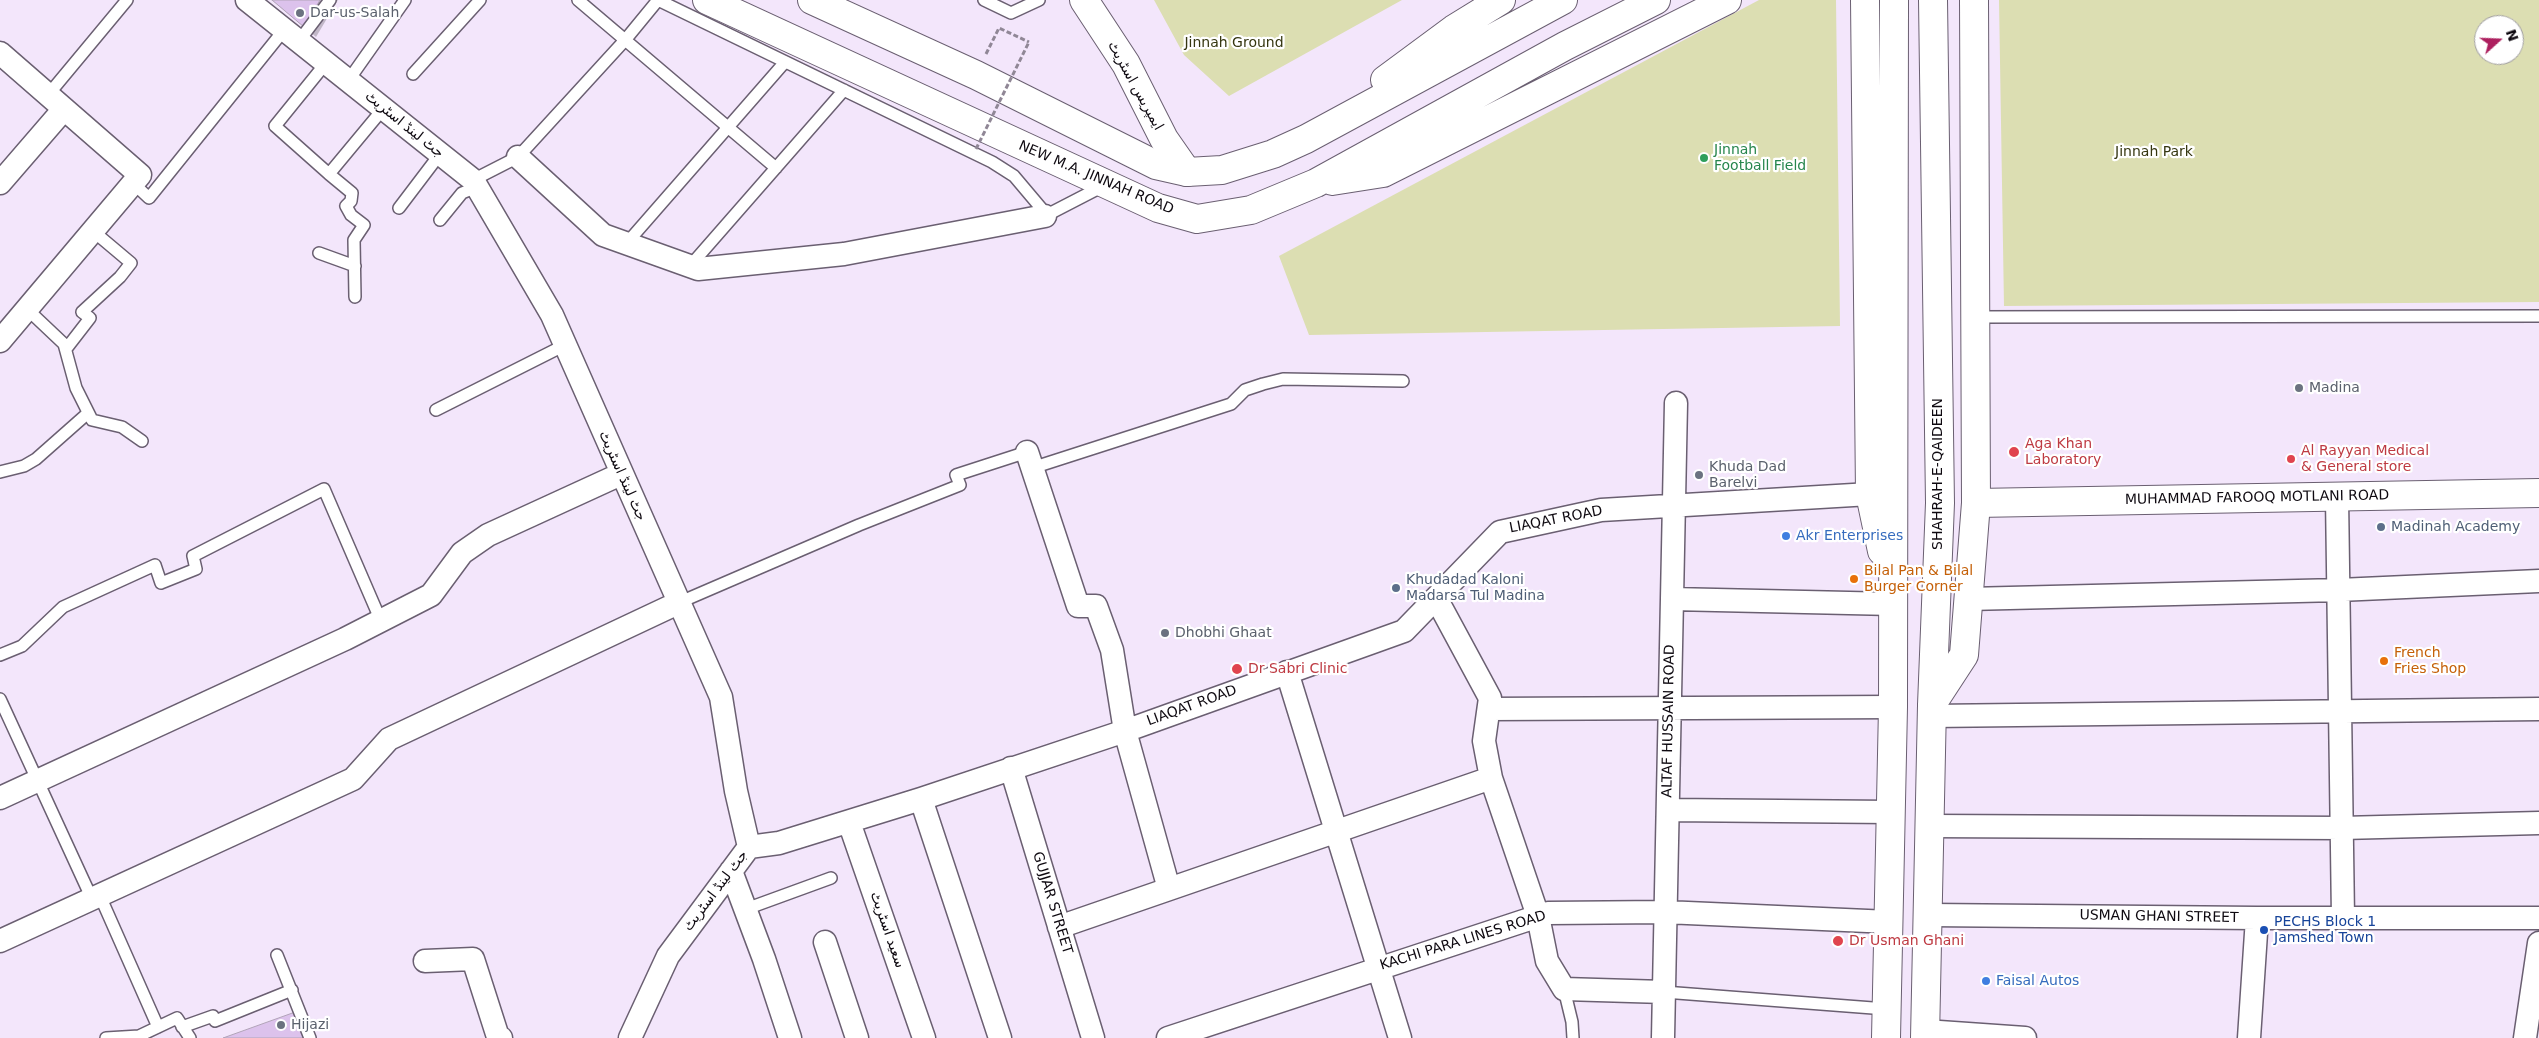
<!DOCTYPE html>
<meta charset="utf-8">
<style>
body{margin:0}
#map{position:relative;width:2539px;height:1038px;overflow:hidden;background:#f3e6fb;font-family:"DejaVu Sans",sans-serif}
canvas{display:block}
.north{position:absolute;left:2474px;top:15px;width:50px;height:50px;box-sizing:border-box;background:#fff;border:1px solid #9f9d9f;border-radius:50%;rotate:70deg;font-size:14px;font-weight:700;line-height:20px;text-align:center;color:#0e0910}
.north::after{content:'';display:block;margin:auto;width:18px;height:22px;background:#ad205f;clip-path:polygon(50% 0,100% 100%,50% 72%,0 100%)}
</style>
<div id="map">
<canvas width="2539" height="1038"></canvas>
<div class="north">N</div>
</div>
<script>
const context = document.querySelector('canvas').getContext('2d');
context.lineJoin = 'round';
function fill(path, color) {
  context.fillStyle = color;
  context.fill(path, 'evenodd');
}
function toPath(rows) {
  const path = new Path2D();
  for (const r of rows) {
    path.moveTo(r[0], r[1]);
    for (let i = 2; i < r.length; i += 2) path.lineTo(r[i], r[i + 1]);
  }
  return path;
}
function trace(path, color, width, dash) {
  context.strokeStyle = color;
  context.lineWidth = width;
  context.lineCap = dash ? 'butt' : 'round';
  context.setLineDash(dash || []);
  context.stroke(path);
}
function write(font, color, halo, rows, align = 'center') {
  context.font = font + ' "DejaVu Sans",Cairo,sans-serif';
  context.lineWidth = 4.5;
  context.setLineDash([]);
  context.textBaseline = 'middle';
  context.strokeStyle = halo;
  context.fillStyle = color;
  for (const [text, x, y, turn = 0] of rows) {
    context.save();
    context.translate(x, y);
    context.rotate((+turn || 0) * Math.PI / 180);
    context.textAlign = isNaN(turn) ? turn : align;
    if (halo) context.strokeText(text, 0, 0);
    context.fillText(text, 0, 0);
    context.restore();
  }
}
fill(toPath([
 [1154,0,1402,0,1229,96,1184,55],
 [1759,0,1836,0,1840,326,1309,335,1279,256],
 [1999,0,2539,0,2539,302,2004,306],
 [2484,25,2514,25,2514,55,2484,55]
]), '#dcdeb2');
fill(toPath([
 [272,0,338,0,316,37]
]), '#0003');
const building = toPath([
 [272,0,320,0,304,27,272,0],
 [298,1011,307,1038,223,1038,298,1011]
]);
fill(building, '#dcc2ec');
trace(building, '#b1a4b8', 1);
const lane = toPath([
 [578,0,776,168],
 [658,0,992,162,1014,176,1041,208,1045,216,1105,185],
 [984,0,1011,13,1039,0],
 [299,41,330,0],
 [326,63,275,126,329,174,383,109],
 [413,74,480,0],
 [348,81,405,0],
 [48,95,127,0],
 [329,174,352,193,351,201,346,206,351,215,364,225,354,240,355,297],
 [473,180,518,157,626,39,658,0],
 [133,183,149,198,284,30],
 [399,208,440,154],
 [440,220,462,193,477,187],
 [626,244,785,62],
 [319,253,355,266],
 [690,266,844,90],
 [27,309,64,344,76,388,92,420,122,427,142,441],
 [1975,317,2539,316],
 [66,349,90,318,82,312,120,277,131,263,93,231],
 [436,410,565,345],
 [1032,468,1231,404,1245,390,1263,384,1283,379,1403,381],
 [0,472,24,466,36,459,88,413],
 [678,603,859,525,960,485,956,475,1027,452],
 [0,655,22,646,63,607,155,565,161,583,196,569,193,556,324,489,381,621],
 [0,699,92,899],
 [100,896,158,1027],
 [746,909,831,878],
 [277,955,310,1038],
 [1564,989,1572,1022,1573,1038],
 [1664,992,1886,1009],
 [182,1027,213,1016,215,1021,292,990],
 [106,1038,139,1036,177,1018,190,1038]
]);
const street = toPath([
 [247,0,473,180,552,315,721,697,736,791,749,847,668,956,630,1038],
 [0,53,140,175,0,341],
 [518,157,603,235,698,269,844,254,1045,216],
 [0,183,64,109],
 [1027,452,1078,606,1096,606,1112,650,1125,731,1169,889],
 [2337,497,2343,918],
 [1436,598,1490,698,1484,741,1491,778,1538,916,1547,961,1564,989,1664,992],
 [1672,599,1893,604],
 [1968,599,2339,590,2539,581],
 [1287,672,1400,1038],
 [1489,709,1893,707],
 [1931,716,2539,709],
 [1011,768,1093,1038],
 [0,798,345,639,431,595,462,553,488,535,621,474],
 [921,799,1000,1038],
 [1668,810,1891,812],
 [849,822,924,1038],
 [1930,826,2342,828,2539,823],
 [749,847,779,843,921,799,1125,731,1404,631,1500,532,1601,510,1870,494],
 [731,871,764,959,790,1038],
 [1929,915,2257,918,2539,918],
 [1059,927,1491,778],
 [0,941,353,779,389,739,678,603],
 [825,942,857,1038],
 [425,961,473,959,498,1037,501,1038],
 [1925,1031,2025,1038],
 [1168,1038,1548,913,1665,912,1890,922],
 [1663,1038,1676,403],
 [2249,1038,2257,918],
 [2525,1038,2539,943]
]);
const secondary = toPath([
 [1084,0,1126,64,1164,139,1187,172],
 [1976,503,2539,493]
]);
const primary = toPath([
 [707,0,1158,208,1197,219,1251,210,1316,183,1565,46,1656,0],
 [812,0,976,75,1156,165,1187,172,1222,170,1273,154,1306,139,1563,0],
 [1865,0,1870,494,1882,551],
 [1385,80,1454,29,1501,0],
 [1332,181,1383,173,1727,0],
 [1932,704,1964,655,1976,503,1974,0],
 [1886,1038,1893,707,1894,0],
 [1925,1038,1932,705,1940,503,1933,0]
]);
trace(lane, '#6a5f71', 14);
trace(street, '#6a5f71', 25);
trace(secondary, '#6a5f71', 30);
trace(primary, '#6a5f71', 30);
trace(toPath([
 [986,54,999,28,1029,42]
]), '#908796', 3, [5, 2.5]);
trace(lane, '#fff', 11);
trace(street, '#fff', 22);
trace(secondary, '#fff', 28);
trace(primary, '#fff', 28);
trace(toPath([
 [976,149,1029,42]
]), '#908796', 3, [5, 2.5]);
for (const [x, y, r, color] of [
 [300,13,5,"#6b7280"],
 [1704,158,5,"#2e9e5b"],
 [2299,388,5,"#6b7280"],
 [2014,452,6,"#e0444e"],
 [2291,459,5,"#e0444e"],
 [1699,475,5,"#6b7280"],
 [2381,527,5,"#5c6f8a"],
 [1786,536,5,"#3f7fe0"],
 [1854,579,5,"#e8710a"],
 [1396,588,5,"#5c6f8a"],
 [1165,633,5,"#6b7280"],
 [2384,661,5,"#e8710a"],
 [1237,669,6,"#e0444e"],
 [2264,930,5,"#1a4fb4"],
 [1838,941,6,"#e0444e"],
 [1986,981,5,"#3f7fe0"],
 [281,1025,5,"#6b7280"]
]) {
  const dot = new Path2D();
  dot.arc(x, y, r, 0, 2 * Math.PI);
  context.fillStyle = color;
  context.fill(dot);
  trace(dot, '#fff', 2);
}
write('14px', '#5b616d', '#fff', [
 ["Dar-us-Salah",310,13],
 ["Madina",2309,388],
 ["Khuda Dad",1709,467],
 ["Barelvi",1709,483],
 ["Dhobhi Ghaat",1175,633],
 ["Hijazi",291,1025]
], 'left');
write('14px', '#353610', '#fff', [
 ["Jinnah Ground",1234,43],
 ["Jinnah Park",2154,152]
]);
write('14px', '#0e0910', '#fff', [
 ["ایمپریس اسٹریٹ",1135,86,61],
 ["جٹ لینڈ اسٹریٹ",404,125,39],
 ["NEW M.A. JINNAH ROAD",1096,178,23],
 ["SHAHRAH-E-QAIDEEN",1938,474,-90],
 ["جٹ لینڈ اسٹریٹ",622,476,66],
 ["MUHAMMAD FAROOQ MOTLANI ROAD",2257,498,-1],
 ["LIAQAT ROAD",1556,520,-11],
 ["LIAQAT ROAD",1192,706,-20],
 ["ALTAF HUSSAIN ROAD",1669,721,-89],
 ["جٹ لینڈ اسٹریٹ",716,891,-53],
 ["GUJJAR STREET",1052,903,73],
 ["USMAN GHANI STREET",2159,917,1],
 ["سعید اسٹریٹ",887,930,71],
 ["KACHI PARA LINES ROAD",1463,941,-17]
]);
write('14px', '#27864d', '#fff', [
 ["Jinnah",1714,150],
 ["Football Field",1714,166]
], 'left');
write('14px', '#be3a42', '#fff', [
 ["Aga Khan",2025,444],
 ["Laboratory",2025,460],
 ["Al Rayyan Medical",2301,451],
 ["& General store",2301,467],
 ["Dr Sabri Clinic",1248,669],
 ["Dr Usman Ghani",1849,941]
], 'left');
write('14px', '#4e5e75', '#fff', [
 ["Madinah Academy",2391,527],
 ["Khudadad Kaloni",1406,580],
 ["Madarsa Tul Madina",1406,596]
], 'left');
write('14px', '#366cbe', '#fff', [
 ["Akr Enterprises",1796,536],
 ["Faisal Autos",1996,981]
], 'left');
write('14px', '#c56008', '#fff', [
 ["Bilal Pan & Bilal",1864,571],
 ["Burger Corner",1864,587],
 ["French",2394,653],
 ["Fries Shop",2394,669]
], 'left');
write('14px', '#164399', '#fff', [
 ["PECHS Block 1",2274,922],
 ["Jamshed Town",2274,938]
], 'left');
</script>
